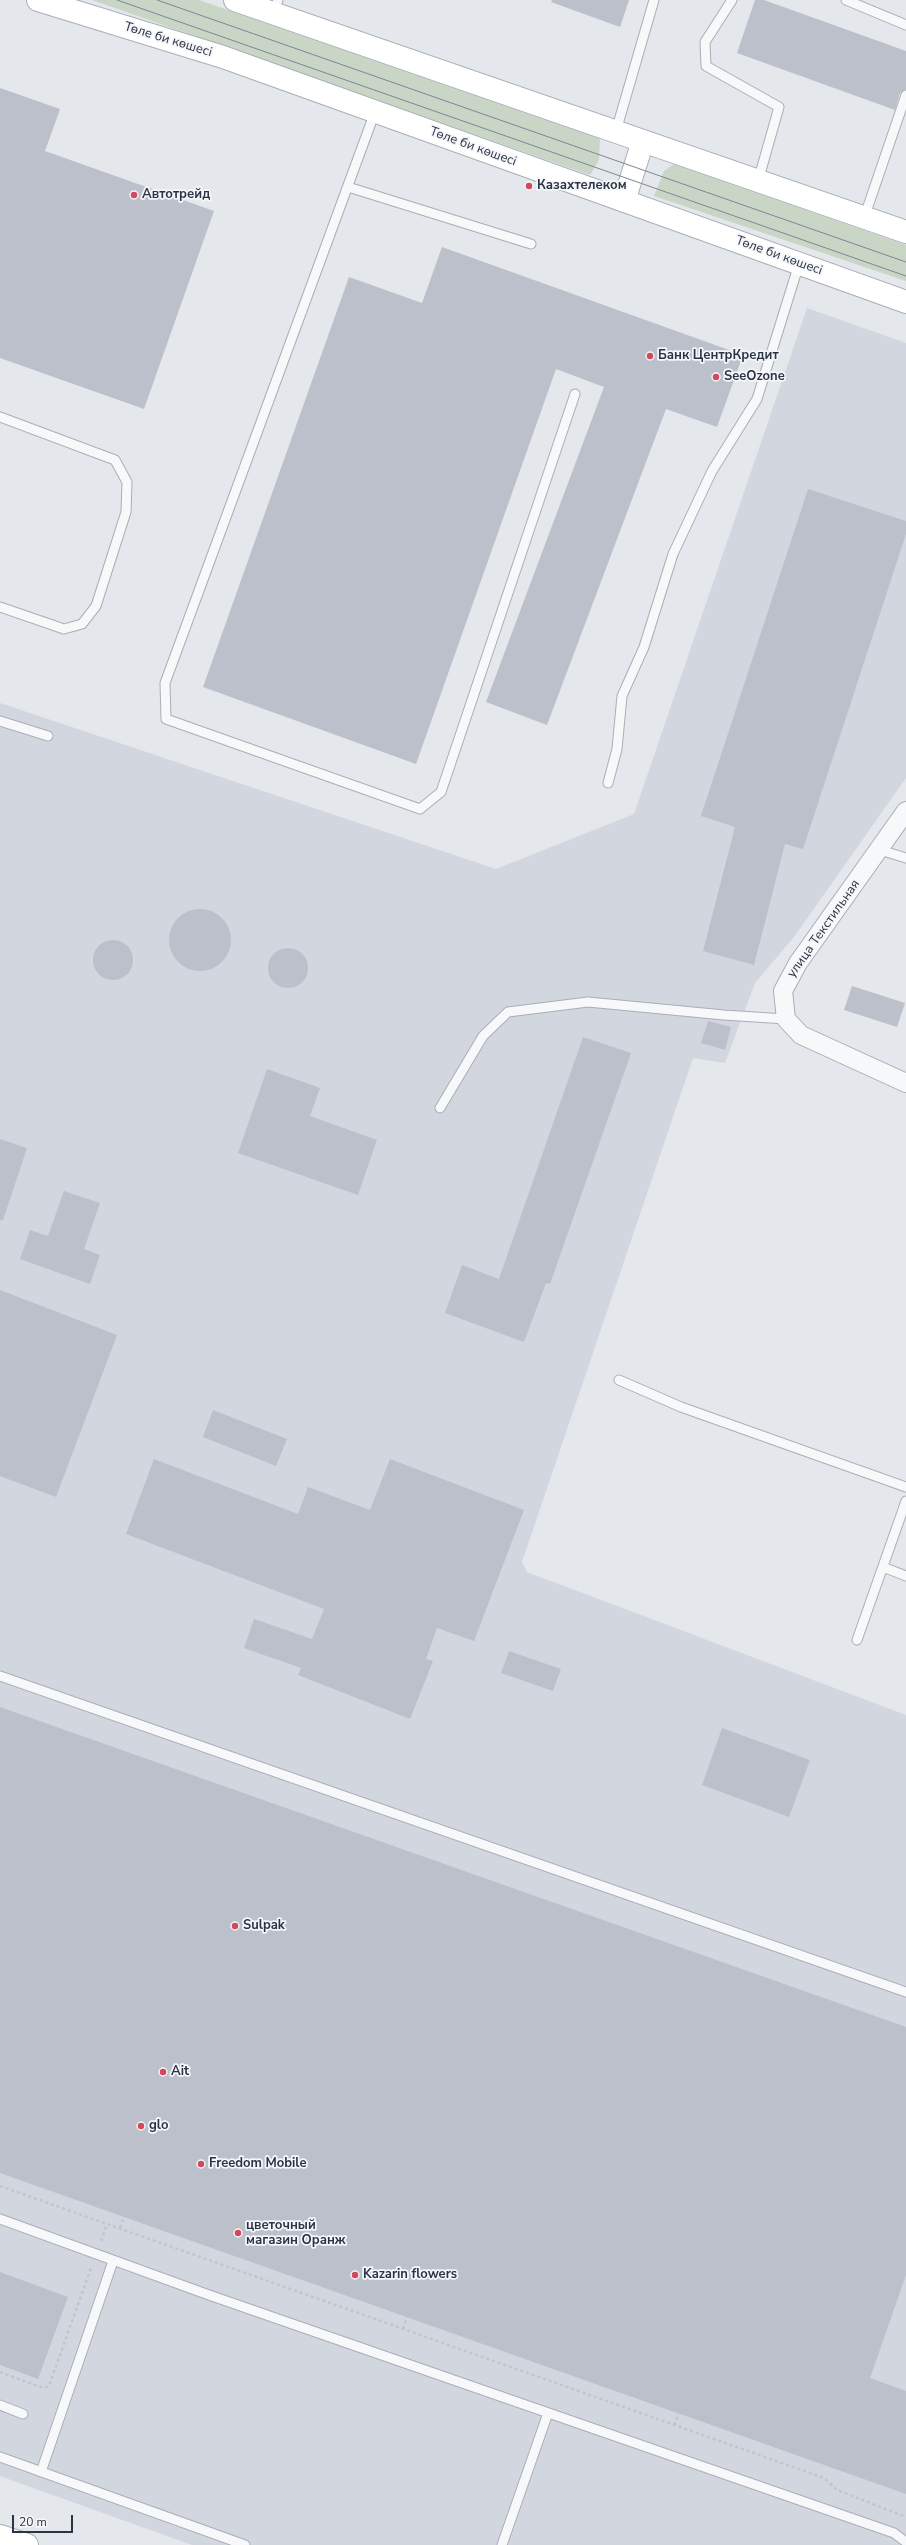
<!DOCTYPE html>
<meta charset="utf-8">
<style>
body{margin:0}
#map{position:relative;width:906px;height:2545px;overflow:hidden;background:#e4e7ec;font-family:"Nunito Sans",sans-serif}
canvas{display:block}
.scale{position:absolute;left:12px;top:2515px;width:61px;height:18px;box-sizing:border-box;border:2px solid #2b3445;border-top:0;padding-left:5px;font-size:12px;line-height:14px;white-space:nowrap;color:#2b3445;-webkit-text-stroke:3px #f4f6f9;paint-order:stroke}
</style>
<div id="map">
<canvas width="906" height="2545"></canvas>
<div class="scale">20 m</div>
</div>
<script>
const context = document.querySelector('canvas').getContext('2d');
context.lineJoin = 'round';
function fill(path, color) {
  context.fillStyle = color;
  context.fill(path, 'evenodd');
}
function toPath(rows) {
  const path = new Path2D();
  for (const r of rows) {
    if (r.length === 3) {
      path.moveTo(r[0] + r[2], r[1]);
      path.arc(r[0], r[1], r[2], 0, 2 * Math.PI);
      continue;
    }
    path.moveTo(r[0], r[1]);
    for (let i = 2; i < r.length; i += 2) path.lineTo(r[i], r[i + 1]);
  }
  return path;
}
function trace(path, color, width, dash) {
  context.strokeStyle = color;
  context.lineWidth = width;
  context.lineCap = dash ? 'butt' : 'round';
  context.setLineDash(dash || []);
  context.stroke(path);
}
function write(font, color, halo, rows, align = 'center') {
  context.font = font + ' "Nunito Sans",sans-serif';
  context.lineWidth = 3.5;
  context.setLineDash([]);
  context.textBaseline = 'middle';
  context.strokeStyle = halo;
  context.fillStyle = color;
  for (const [text, x, y, turn = 0] of rows) {
    context.save();
    context.translate(x, y);
    context.rotate((+turn || 0) * Math.PI / 180);
    context.textAlign = isNaN(turn) ? turn : align;
    if (halo) context.strokeText(text, 0, 0);
    context.fillText(text, 0, 0);
    context.restore();
  }
}
fill(toPath([
 [807,308,906,343,906,778,794,937,755,983,725,1063,693,1058,522,1562,527,1572,906,1715,906,2545,192,2545,0,2476,0,703,496,869,634,814]
]), '#d2d6de');
fill(toPath([
 [92,0,199,0,600,138,599,160,590,175],
 [674,164,906,245,906,281,654,196,664,171]
]), '#c9d6c5');
fill(toPath([
 [552,0,629,0,620,27,551,2],
 [755,0,764,0,906,51,906,89,900,93,895,110,737,53],
 [0,88,60,109,45,151,214,211,144,409,0,358],
 [442,247,743,355,717,427,666,409,547,725,486,702,604,387,556,369,416,764,203,687,349,277,422,303],
 [808,489,906,521,906,534,803,849,785,844,754,965,703,951,735,827,701,816],
 [200,940,31],
 [113,960,20],
 [288,968,20],
 [852,986,905,1003,897,1027,844,1010],
 [708,1021,731,1027,725,1050,701,1043],
 [583,1037,631,1053,550,1284,546,1283,524,1342,445,1313,462,1265,499,1279],
 [267,1069,320,1088,310,1116,377,1140,358,1195,238,1153],
 [0,1139,27,1148,3,1220,0,1220],
 [64,1191,100,1203,84,1249,100,1255,90,1284,20,1259,30,1230,48,1236],
 [0,1290,117,1335,56,1497,0,1476],
 [213,1410,287,1439,276,1466,203,1437],
 [154,1459,298,1514,308,1487,370,1510,390,1459,524,1510,474,1641,437,1628,426,1659,433,1661,410,1719,298,1675,301,1668,244,1648,254,1619,312,1639,324,1609,126,1534],
 [509,1651,561,1669,553,1691,501,1673],
 [0,1707,906,2027,906,2275,870,2378,906,2391,906,2494,0,2173],
 [722,1728,810,1760,789,1817,702,1785],
 [0,2272,68,2297,38,2379,0,2365]
]), '#bbc0ca');
const lane = toPath([
 [732,0,705,42,706,66,779,107,758,181],
 [846,0,906,25],
 [274,13,278,0],
 [375,112,165,683,166,719,420,809,441,792,575,394],
 [616,131,654,0],
 [348,187,531,244],
 [864,218,906,95],
 [0,417,115,460,127,482,126,512,96,606,82,624,64,629,0,607],
 [0,721,48,736],
 [608,783,617,749,622,696,644,647,673,554,712,471,757,399,799,264],
 [880,850,906,858],
 [440,1108,483,1036,508,1012,588,1002,724,1015,786,1019],
 [619,1380,681,1407,906,1487],
 [883,1567,906,1576],
 [857,1640,906,1501],
 [0,1676,906,1992],
 [0,2219,209,2295,894,2533,906,2542],
 [0,2405,23,2414],
 [0,2457,245,2545],
 [41,2472,113,2261],
 [502,2545,548,2413]
]);
const street = toPath([
 [906,811,798,963,783,991,786,1019,801,1035,906,1083]
]);
const secondary = toPath([
 [38,0,223,57,906,302],
 [235,0,906,232],
 [624,201,643,141],
 [0,2536,27,2545]
]);
trace(lane, '#a9aeb7', 11);
trace(street, '#a9aeb7', 20);
trace(secondary, '#a9aeb7', 24);
trace(toPath([
 [0,2186,824,2478,837,2490,906,2517],
 [120,2228,124,2217],
 [101,2241,107,2224],
 [403,2329,407,2317],
 [0,2372,43,2388,49,2386,91,2268],
 [674,2425,679,2413]
]), '#c2c5cb', 2.5, [3, 3]);
trace(lane, '#f7f8fa', 9);
trace(street, '#f7f8fa', 18);
trace(secondary, '#fff', 22);
trace(toPath([
 [117,0,906,276],
 [157,0,906,262]
]), '#7d8696', 1);
for (const [x, y, r, color] of [
 [529,186,4,"#d1495b"],
 [134,195,4,"#d1495b"],
 [650,356,4,"#d1495b"],
 [716,377,4,"#d1495b"],
 [235,1926,4,"#d1495b"],
 [163,2072,4,"#d1495b"],
 [141,2126,4,"#d1495b"],
 [201,2164,4,"#d1495b"],
 [238,2233,4,"#d1495b"],
 [355,2275,4,"#d1495b"]
]) {
  const dot = new Path2D();
  dot.arc(x, y, r, 0, 2 * Math.PI);
  context.fillStyle = color;
  context.fill(dot);
  trace(dot, '#f4f6f9', 1.5);
}
write('13px', '#2b3445', '#f4f6f9', [
 ["Төле би көшесі",168,40,17],
 ["Төле би көшесі",473,147,20],
 ["Төле би көшесі",779,256,20],
 ["улица Текстильная",824,929,-55]
]);
write('bold 13px', '#2b3445', '#f4f6f9', [
 ["Казахтелеком",537,186],
 ["Автотрейд",142,195],
 ["Банк ЦентрКредит",658,356],
 ["SeeОzone",724,377],
 ["Sulpak",243,1926],
 ["Ait",171,2072],
 ["glo",149,2126],
 ["Freedom Mobile",209,2164],
 ["цветочный",246,2226],
 ["магазин Оранж",246,2241],
 ["Kazarin flowers",363,2275]
], 'left');
</script>
